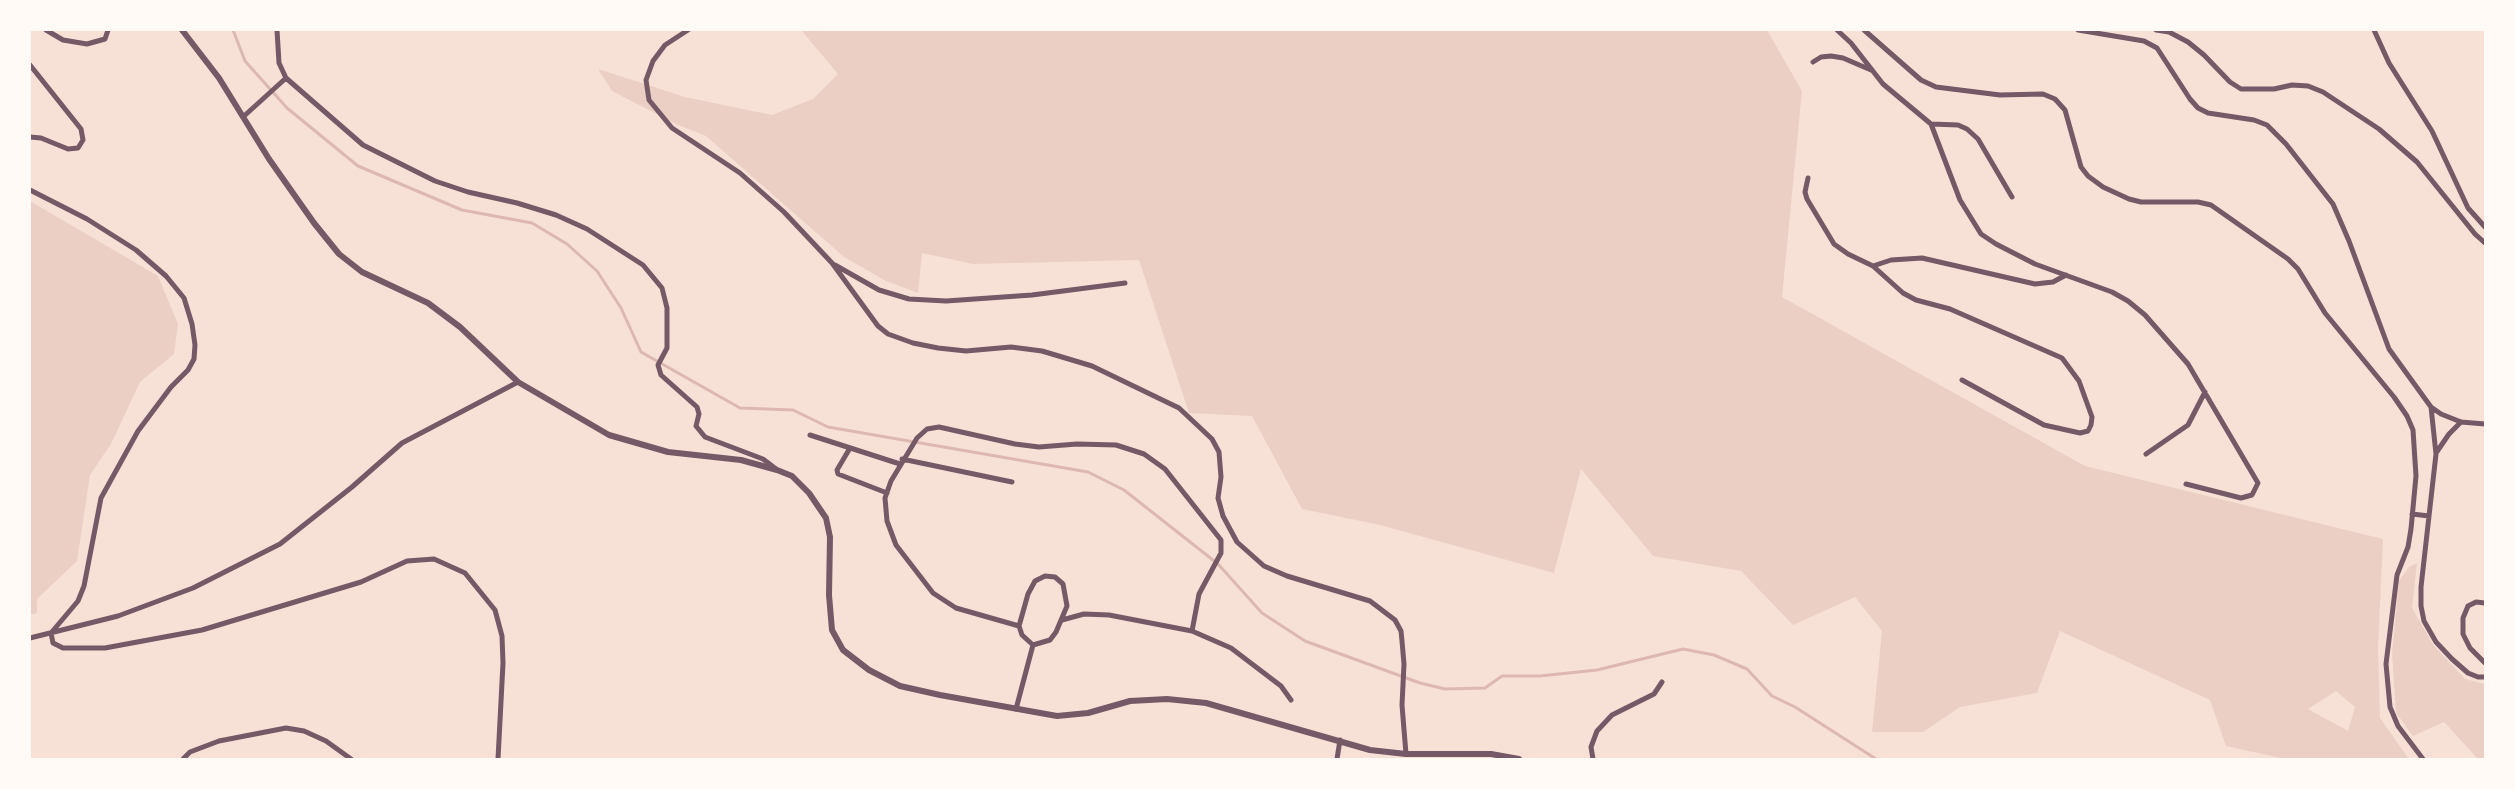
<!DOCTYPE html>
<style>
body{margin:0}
#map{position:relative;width:2515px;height:789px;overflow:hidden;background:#f7e1d7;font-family:Montserrat,sans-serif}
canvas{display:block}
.frame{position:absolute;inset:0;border:31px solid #fffaf5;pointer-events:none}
</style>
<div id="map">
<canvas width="2515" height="789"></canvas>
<div class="frame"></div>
</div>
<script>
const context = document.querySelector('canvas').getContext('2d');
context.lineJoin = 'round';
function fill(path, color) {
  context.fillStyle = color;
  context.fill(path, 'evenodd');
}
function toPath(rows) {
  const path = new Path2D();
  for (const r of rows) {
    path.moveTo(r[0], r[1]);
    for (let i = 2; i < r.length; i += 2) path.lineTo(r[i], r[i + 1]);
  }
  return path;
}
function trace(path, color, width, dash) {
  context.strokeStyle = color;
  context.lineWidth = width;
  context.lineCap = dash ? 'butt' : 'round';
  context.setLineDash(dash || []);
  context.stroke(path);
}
fill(toPath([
 [801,30,1767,30,1802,91,1782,297,2085,466,2383,539,2378,648,2380,718,2409,759,2285,759,2226,746,2210,700,2060,631,2037,693,1960,707,1923,732,1872,732,1882,631,1855,597,1793,625,1741,571,1653,556,1581,469,1554,573,1380,525,1302,509,1252,416,1189,413,1139,260,973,264,922,253,918,293,886,281,844,257,706,136,676,124,612,91,598,69,685,97,772,115,813,99,838,74],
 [2336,691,2355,707,2348,731,2308,709],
 [30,201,158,276,178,324,174,354,140,382,111,444,90,475,77,561,37,599,37,613,30,615],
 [2417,563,2412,608,2434,646,2465,679,2485,684,2485,759,2478,759,2444,722,2413,736,2396,713,2392,653,2399,581,2409,567]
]), '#ebcfc5');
trace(toPath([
 [233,30,245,61,287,108,358,166,462,210,532,223,567,244,597,271,621,308,641,352,740,408,793,410,828,427,1088,472,1124,490,1218,564,1262,613,1305,641,1420,683,1445,689,1485,688,1502,676,1540,676,1597,670,1683,649,1714,655,1747,669,1772,696,1795,707,1876,759]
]), '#dcb8b0', 3);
trace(toPath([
 [46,30,63,40,87,44,105,39,108,30],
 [277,30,279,63,286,78,363,145,435,181,468,192,517,203,556,215,587,229,643,265,662,288,667,308,667,348,658,365,661,375,697,407,699,414,696,426,705,437,763,459,776,469],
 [688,30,665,45,653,61,646,80,649,100,672,128,740,173,784,212,832,263,878,326,888,334,913,343,938,348,966,351,1011,347,1042,351,1092,366,1179,408,1212,439,1219,452,1221,477,1218,498,1223,516,1237,542,1264,566,1287,576,1370,601,1395,620,1401,631,1402,641,1404,664,1402,705,1406,754],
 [1837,30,1851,43,1883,84,1931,124,1960,200,1981,234,1996,244,2035,264,2112,292,2128,301,2145,315,2188,364,2258,483,2252,495,2241,498,2186,484],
 [1864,30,1921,80,1936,87,2000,95,2043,94,2055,99,2065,110,2081,167,2088,176,2103,187,2129,199,2141,202,2198,202,2211,205,2288,259,2298,269,2325,313,2394,397,2407,416,2413,430,2416,476,2411,529,2408,547,2397,575,2386,664,2390,707,2398,726,2423,759],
 [2078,30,2144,41,2157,48,2190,99,2198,108,2208,113,2254,120,2267,125,2286,144,2333,204,2349,241,2389,349,2431,407,2436,454,2429,516,2412,514],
 [2156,30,2169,32,2188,42,2204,55,2230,82,2241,89,2274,89,2292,85,2308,86,2323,92,2379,129,2417,162,2475,234,2485,243],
 [2374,30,2389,63,2432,131,2468,208,2485,227],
 [1813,62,1821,57,1831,56,1843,58,1871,70],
 [30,65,81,129,83,140,78,148,68,149,41,138,30,137],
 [243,117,286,78],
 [1931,124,1958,125,1967,129,1978,139,2012,197],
 [1808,178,1805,192,1807,199,1834,244,1848,254,1873,266],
 [30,190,87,219,136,250,166,276,184,298,192,324,195,345,194,359,188,370,171,387,138,431,101,498,84,586,78,601,51,633,53,643,63,648,105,648,202,630,361,582,407,561,434,559,465,573,495,610,502,636,503,663,498,759],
 [835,265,879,290,909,299,946,301,1032,295,1125,283],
 [1962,380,2044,425,2080,433,2088,431,2091,425,2092,417,2079,381,2062,358,1950,309,1916,300,1903,293,1873,266,1891,260,1922,258,2035,284,2053,282,2066,275],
 [2431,407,2441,414,2461,422,2485,424],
 [810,435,900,464],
 [850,448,837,470,838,474,887,493],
 [2436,453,2449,434,2461,422],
 [2146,454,2188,425,2205,392],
 [902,459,1012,482],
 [2429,516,2421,587,2421,606,2424,621,2436,642,2452,659,2468,673,2478,677,2485,677],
 [2485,603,2476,602,2468,606,2463,618,2463,634,2470,648,2485,663],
 [1062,620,1084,614,1109,615,1192,631,1231,648,1281,686,1291,700],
 [1019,626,1028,594,1035,581,1045,576,1055,577,1063,584,1067,606,1056,632,1050,640,1033,645],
 [30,638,118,616,193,588,280,544,352,487,402,443,518,382],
 [1016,709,1033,645,1022,635,1019,626,956,608,933,593,896,545,887,521,885,498,891,481,917,438,927,429,939,427,1015,444,1039,447,1077,444,1116,445,1144,454,1165,469,1221,540,1221,553,1199,594,1192,631],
 [183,759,190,752,219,741,286,728,304,731,326,741,351,759],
 [1337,759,1340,740],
 [1593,759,1591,747,1597,731,1612,715,1654,694,1662,682]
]), '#755966', 5);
trace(toPath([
 [182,30,219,78,269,159,314,223,339,254,362,272,428,303,460,327,518,382,609,435,668,452,741,460,777,470,792,476,809,493,826,518,830,537,829,595,832,630,843,650,869,670,900,686,940,695,1057,716,1088,713,1130,701,1167,699,1206,703,1370,750,1406,754,1491,754,1519,759]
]), '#755966', 6);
</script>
